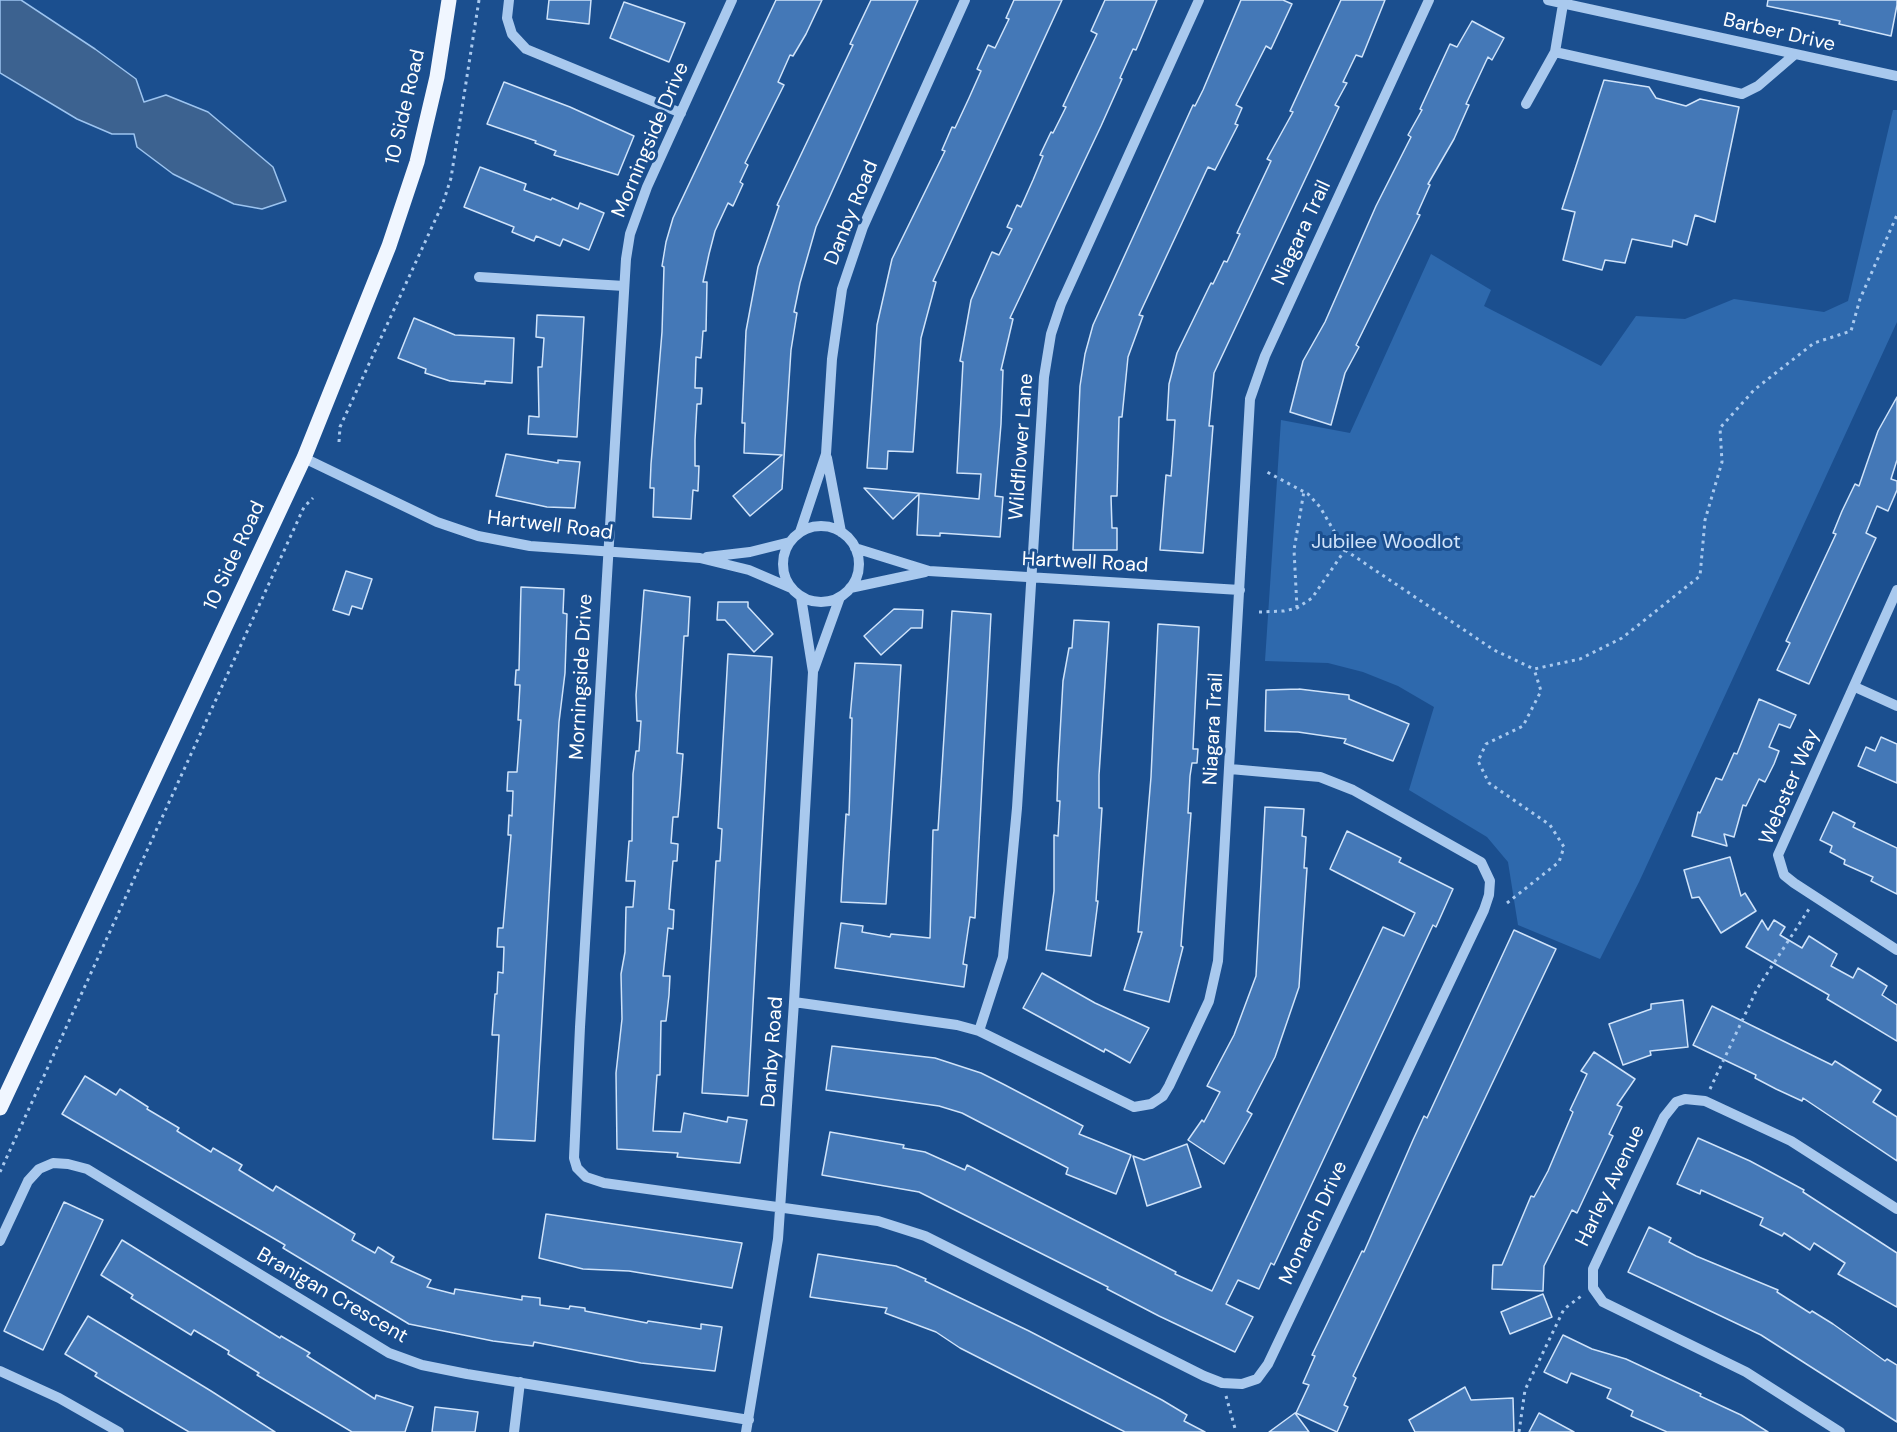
<!DOCTYPE html>
<style>
body{margin:0}
canvas{display:block;background:#1b4f8f}
</style>
<canvas width="1897" height="1432"></canvas>
<script>
const context = document.querySelector('canvas').getContext('2d');
context.lineJoin = 'round';
function fill(path, color) {
  context.fillStyle = color;
  context.fill(path, 'evenodd');
}
function toPath(rows) {
  const path = new Path2D();
  for (const r of rows) {
    if (r.length === 3) {
      path.moveTo(r[0] + r[2], r[1]);
      path.arc(r[0], r[1], r[2], 0, 2 * Math.PI);
      continue;
    }
    path.moveTo(r[0], r[1]);
    for (let i = 2; i < r.length; i += 2) path.lineTo(r[i], r[i + 1]);
  }
  return path;
}
function trace(path, color, width, dash) {
  context.strokeStyle = color;
  context.lineWidth = width;
  context.lineCap = dash ? 'butt' : 'round';
  context.setLineDash(dash || []);
  context.stroke(path);
}
function write(font, color, halo, rows, align = 'center') {
  context.font = font + ' "DM Sans",sans-serif';
  context.lineWidth = 6;
  context.setLineDash([]);
  context.textBaseline = 'middle';
  context.strokeStyle = halo;
  context.fillStyle = color;
  for (const [text, x, y, turn = 0] of rows) {
    context.save();
    context.translate(x, y);
    context.rotate((+turn || 0) * Math.PI / 180);
    context.textAlign = isNaN(turn) ? turn : align;
    if (halo) context.strokeText(text, 0, 0);
    context.fillText(text, 0, 0);
    context.restore();
  }
}
fill(toPath([
 [1893,110,1897,110,1897,322,1639,882,1600,959,1518,925,1508,862,1487,837,1409,790,1434,707,1398,686,1363,672,1328,663,1265,661,1281,420,1350,433,1431,254,1491,290,1484,306,1601,366,1636,316,1685,319,1734,299,1824,312,1848,301]
]), '#2e69ad');
const water = toPath([
 [0,0,21,0,95,49,136,79,144,102,166,95,208,112,273,167,286,201,262,209,234,204,173,174,137,147,134,134,112,134,77,119,0,73,0,0]
]);
fill(water, '#3c6290');
trace(water, '#9cc4f0', 1.5);
const building = toPath([
 [549,0,591,0,589,24,547,19,549,0],
 [776,0,822,0,806,34,793,56,790,55,778,82,784,85,745,163,748,165,740,182,743,184,733,206,728,203,715,231,709,254,703,282,707,282,706,331,703,331,701,358,696,357,695,388,702,388,701,404,697,404,695,440,695,466,699,466,698,491,693,490,691,519,653,517,654,488,650,488,651,464,662,332,664,267,662,266,666,242,673,218,776,0],
 [871,0,918,0,816,227,800,283,794,312,797,313,791,350,782,489,750,516,733,496,782,455,744,453,745,423,742,423,746,331,758,267,779,206,777,205,853,45,850,44,871,0],
 [1014,0,1062,0,933,281,936,282,921,338,913,452,888,451,887,469,867,468,877,325,892,259,945,151,942,150,952,127,955,128,969,98,981,71,977,69,988,45,995,48,1009,19,1006,18,1014,0],
 [1105,0,1157,0,1136,50,1133,49,1120,78,1122,79,1101,126,1010,318,1013,319,1001,370,1003,370,1001,424,995,496,1003,497,1000,537,940,533,940,536,917,535,919,494,893,519,864,488,979,499,981,474,957,473,963,362,960,361,971,300,992,252,999,255,1012,229,1007,227,1017,205,1021,207,1033,180,1043,156,1040,155,1051,132,1053,133,1066,107,1063,106,1097,34,1091,31,1105,0],
 [1241,0,1283,0,1292,4,1271,49,1266,46,1236,105,1242,108,1235,124,1238,125,1215,170,1208,167,1139,315,1143,316,1128,357,1122,417,1119,417,1117,496,1111,496,1112,528,1117,528,1117,550,1073,550,1080,386,1085,354,1093,325,1193,105,1195,106,1203,90,1241,0],
 [1341,0,1385,0,1362,57,1356,55,1343,82,1347,83,1335,105,1339,107,1214,373,1209,426,1213,426,1203,553,1160,550,1166,475,1171,476,1173,451,1175,420,1167,420,1169,384,1177,353,1211,283,1213,284,1224,261,1227,262,1240,234,1237,233,1271,161,1267,159,1293,112,1290,111,1341,0],
 [1768,0,1897,0,1897,5,1891,36,1839,24,1840,21,1767,6,1768,0],
 [624,2,685,23,669,62,610,38,624,2],
 [1472,21,1504,38,1492,60,1488,57,1466,104,1469,105,1454,139,1428,184,1430,185,1417,214,1420,215,1356,345,1359,347,1345,373,1331,425,1290,412,1303,361,1325,322,1376,206,1411,137,1408,135,1422,110,1420,109,1450,44,1457,47,1472,21],
 [1604,80,1649,87,1656,98,1686,106,1700,99,1739,107,1715,222,1695,215,1687,245,1673,240,1672,247,1632,239,1625,263,1605,260,1602,270,1563,260,1575,212,1562,209,1604,80],
 [504,82,570,107,634,136,618,175,554,155,556,151,535,143,536,141,487,124,504,82],
 [480,167,526,184,524,190,551,200,552,198,578,209,580,203,604,213,589,250,563,239,560,246,536,236,534,241,512,232,514,227,464,207,480,167],
 [537,315,584,317,577,437,528,434,529,416,539,417,538,367,542,367,544,338,536,337,537,315],
 [414,318,455,335,514,338,512,383,485,381,485,384,450,381,425,373,426,369,398,358,414,318],
 [1897,397,1897,460,1891,479,1897,481,1897,490,1888,511,1877,506,1866,533,1876,538,1809,684,1777,670,1790,643,1786,641,1836,534,1833,533,1842,511,1855,484,1859,486,1878,431,1897,397],
 [506,454,558,463,558,460,580,462,575,508,547,507,496,496,506,454],
 [346,571,372,579,362,609,352,606,349,615,333,610,346,571],
 [521,587,564,589,563,613,567,614,565,673,559,722,535,1141,493,1139,499,1035,492,1035,495,994,497,994,498,972,503,973,504,947,497,947,498,928,503,928,511,835,508,835,509,815,512,816,513,791,507,791,508,772,517,772,521,720,518,720,520,685,515,685,516,670,519,670,521,587],
 [644,590,690,597,688,636,684,636,677,753,683,754,680,795,678,817,673,817,671,843,678,844,677,861,673,861,671,883,669,909,674,910,673,929,668,928,663,976,670,976,669,995,666,1021,661,1021,660,1075,657,1075,653,1131,681,1132,684,1113,727,1122,728,1117,747,1120,740,1163,677,1157,678,1153,617,1149,616,1073,622,1019,621,974,625,952,626,907,633,907,635,881,626,881,629,841,632,841,633,774,636,751,639,751,641,721,637,721,636,695,644,590],
 [718,602,748,602,748,607,773,634,754,652,725,620,717,620,718,602],
 [894,609,923,610,922,628,911,628,881,655,864,636,894,609],
 [952,611,991,614,975,918,970,917,963,964,967,965,964,987,835,968,841,923,863,926,862,932,890,937,891,934,930,938,933,830,938,830,952,611],
 [1074,620,1109,622,1099,775,1099,808,1102,808,1096,901,1098,901,1091,956,1046,950,1054,891,1054,835,1058,836,1060,801,1057,801,1058,769,1063,681,1069,648,1072,648,1074,620],
 [1158,624,1199,627,1193,749,1198,749,1197,763,1192,763,1190,776,1188,813,1191,813,1181,946,1183,947,1169,1002,1124,990,1142,932,1138,932,1151,777,1158,624],
 [728,654,772,657,748,1096,702,1093,716,861,720,861,722,829,718,828,728,654],
 [855,663,901,665,886,904,841,902,846,814,849,815,852,718,850,718,855,663],
 [1299,689,1349,695,1349,699,1409,724,1393,761,1344,743,1346,739,1298,732,1265,731,1266,690,1299,689],
 [1759,699,1796,715,1790,728,1779,724,1769,747,1779,751,1774,764,1765,782,1759,779,1746,806,1743,805,1734,837,1724,834,1727,846,1692,836,1698,812,1700,813,1716,778,1722,780,1734,753,1737,754,1759,699],
 [1881,737,1897,744,1897,783,1858,766,1866,747,1875,751,1881,737],
 [1265,807,1304,809,1302,836,1306,837,1304,868,1307,868,1299,987,1275,1057,1247,1111,1252,1114,1224,1164,1188,1140,1202,1120,1204,1122,1220,1092,1207,1086,1234,1035,1256,976,1265,807],
 [1833,812,1855,823,1853,827,1897,848,1897,894,1871,881,1873,877,1844,864,1845,860,1830,852,1832,846,1820,840,1833,812],
 [1347,831,1401,858,1399,862,1453,889,1436,927,1433,925,1274,1265,1271,1263,1259,1289,1238,1280,1226,1304,1253,1317,1235,1352,1159,1316,1107,1289,1108,1287,919,1192,822,1175,830,1132,904,1145,903,1148,925,1152,965,1170,967,1165,1176,1272,1175,1274,1212,1291,1383,927,1404,936,1415,913,1330,869,1347,831],
 [1730,857,1741,896,1745,893,1756,911,1721,933,1699,897,1692,898,1684,870,1730,857],
 [1762,920,1768,930,1774,920,1785,927,1780,935,1802,948,1809,936,1837,954,1831,966,1853,978,1858,968,1887,986,1882,995,1897,1005,1897,1041,1827,999,1829,995,1746,947,1762,920],
 [1514,930,1556,949,1353,1376,1356,1378,1344,1405,1348,1407,1337,1432,1296,1413,1309,1385,1303,1383,1315,1356,1312,1355,1362,1251,1364,1252,1413,1140,1424,1116,1427,1118,1514,930],
 [1042,973,1095,1003,1149,1028,1130,1063,1105,1049,1104,1052,1023,1008,1042,973],
 [1683,1000,1688,1047,1650,1051,1651,1055,1623,1065,1609,1024,1651,1009,1651,1004,1683,1000],
 [1712,1006,1832,1065,1835,1061,1881,1090,1873,1102,1897,1117,1897,1161,1803,1098,1802,1101,1776,1089,1755,1078,1756,1075,1693,1045,1712,1006],
 [832,1046,935,1058,981,1073,1003,1084,1083,1126,1079,1134,1131,1155,1116,1194,1066,1174,1068,1168,962,1113,939,1106,826,1090,832,1046],
 [1594,1052,1635,1079,1617,1105,1622,1107,1609,1134,1613,1136,1577,1213,1572,1210,1544,1266,1543,1291,1492,1289,1493,1265,1502,1265,1531,1196,1534,1197,1548,1171,1573,1112,1570,1110,1587,1074,1581,1071,1594,1052],
 [85,1076,116,1095,120,1089,148,1107,147,1109,179,1128,177,1131,211,1152,213,1148,242,1165,239,1170,273,1191,276,1186,355,1234,352,1240,375,1253,378,1247,394,1257,391,1262,431,1280,427,1287,454,1294,455,1289,522,1300,522,1296,540,1298,540,1305,569,1309,570,1306,585,1308,585,1311,647,1323,648,1321,701,1329,701,1324,722,1327,715,1371,641,1363,534,1342,533,1346,493,1341,409,1324,283,1248,285,1245,62,1114,85,1076],
 [1698,1138,1750,1161,1804,1190,1803,1192,1897,1253,1897,1307,1838,1274,1845,1263,1814,1243,1810,1250,1784,1233,1782,1236,1760,1225,1763,1218,1701,1190,1700,1194,1677,1184,1698,1138],
 [1187,1144,1201,1187,1147,1206,1133,1156,1144,1160,1187,1144],
 [64,1202,103,1220,43,1350,4,1331,64,1202],
 [546,1214,742,1243,732,1288,629,1271,583,1269,539,1258,546,1214],
 [1649,1227,1671,1238,1669,1242,1696,1256,1778,1290,1777,1292,1810,1313,1812,1311,1833,1324,1885,1361,1887,1359,1897,1365,1897,1422,1761,1335,1628,1272,1649,1227],
 [122,1240,280,1338,281,1336,310,1353,307,1356,375,1399,376,1395,413,1407,405,1432,352,1432,257,1375,259,1373,228,1354,229,1351,194,1330,191,1335,131,1298,133,1295,101,1275,122,1240],
 [818,1254,896,1266,926,1279,925,1281,1029,1331,1162,1400,1187,1415,1184,1421,1205,1432,1125,1432,960,1348,936,1332,885,1313,887,1308,810,1297,818,1254],
 [1543,1294,1552,1317,1510,1334,1501,1312,1543,1294],
 [88,1316,211,1391,275,1432,189,1432,95,1376,97,1373,65,1354,88,1316],
 [1563,1335,1592,1349,1626,1359,1701,1394,1700,1396,1741,1415,1768,1432,1667,1432,1631,1416,1633,1411,1607,1398,1611,1389,1571,1373,1567,1383,1544,1372,1563,1335],
 [1465,1387,1471,1400,1513,1398,1514,1432,1415,1432,1409,1420,1465,1387],
 [435,1407,478,1412,475,1432,432,1432,435,1407],
 [1295,1413,1309,1432,1269,1432,1295,1413],
 [1539,1413,1574,1432,1529,1432,1539,1413]
]);
fill(building, '#4478b7');
trace(building, '#cfe3fa', 1.5);
trace(toPath([
 [339,442,340,427,443,203,451,178,479,0],
 [1345,550,1494,650,1534,669,1580,659,1622,638,1700,576,1705,520,1722,462,1720,428,1754,390,1814,343,1851,331,1860,299,1897,215],
 [1297,608,1294,550,1304,491],
 [1259,612,1284,611,1297,608,1312,598,1345,550,1320,507,1308,494,1267,472],
 [1507,903,1559,862,1564,847,1550,825,1489,783,1478,761,1486,744,1523,726,1541,691,1534,669],
 [1710,1089,1757,989,1809,909],
 [0,1172,304,507,313,498],
 [1226,1396,1236,1432],
 [1519,1432,1525,1390,1564,1309,1584,1294]
]), '#a9c9ee', 3, [3, 4.5]);
trace(toPath([
 [509,0,507,18,512,34,526,49,681,113],
 [732,0,647,187,630,234,626,259,580,1027,574,1158,577,1168,586,1177,604,1183,878,1221,925,1236,1204,1376,1222,1383,1242,1384,1257,1379,1268,1364,1484,910,1489,895,1490,881,1481,862,1353,790,1320,777,1230,769],
 [1548,0,1897,76],
 [1555,52,1742,94,1758,86,1794,55],
 [1526,104,1555,52,1563,4],
 [479,277,624,286],
 [304,458,437,522,478,536,530,546,700,558,749,570,791,588],
 [827,458,841,532],
 [821,564,38],
 [800,532,826,454,832,359,842,289,863,227,965,0],
 [855,548,929,571,1240,590],
 [707,557,750,552,790,542],
 [850,588,925,572],
 [1897,590,1778,855,1784,875,1794,883,1897,950],
 [814,669,840,597],
 [1855,687,1897,706],
 [794,1002,957,1025,979,1031,1134,1107,1151,1104,1163,1096,1169,1086,1209,1001,1218,961,1250,399,1265,356,1429,0],
 [979,1031,1003,957,1017,808,1044,377,1051,334,1061,304,1199,0],
 [0,1241,28,1181,39,1169,53,1163,68,1164,87,1169,389,1353,422,1365,467,1374,749,1420],
 [0,1371,59,1398,119,1432],
 [514,1432,520,1382],
 [746,1432,778,1239,794,1002,813,672,801,597],
 [1840,1432,1746,1372,1603,1302,1593,1288,1593,1269,1664,1117,1676,1102,1685,1099,1705,1101,1791,1141,1897,1209]
]), '#a9c9ee', 10);
trace(toPath([
 [0,1108,304,458,389,246,417,162,437,77,449,0]
]), '#f0f6ff', 15);
write('20px', '#fff', '#1b4f8f', [
 ["Barber Drive",1779,33,13],
 ["10 Side Road",406,107,-77],
 ["Morningside Drive",651,140,-67],
 ["Danby Road",852,213,-68],
 ["Niagara Trail",1302,233,-65],
 ["Wildflower Lane",1022,447,-86],
 ["Hartwell Road",550,526,7],
 ["10 Side Road",235,556,-65],
 ["Hartwell Road",1085,563,3],
 ["Morningside Drive",582,677,-87],
 ["Niagara Trail",1214,729,-87],
 ["Webster Way",1790,787,-67],
 ["Danby Road",773,1052,-86],
 ["Harley Avenue",1611,1186,-64],
 ["Monarch Drive",1314,1223,-65],
 ["Branigan Crescent",332,1296,30]
]);
write('20px', '#cfe3fa', '#1b4f8f', [
 ["Jubilee Woodlot",1386,543]
]);
</script>
